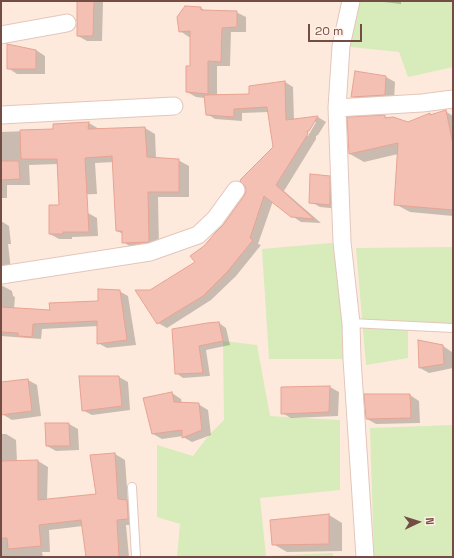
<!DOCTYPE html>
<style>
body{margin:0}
#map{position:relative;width:454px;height:558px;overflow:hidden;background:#fdeadc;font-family:"Space Grotesk",sans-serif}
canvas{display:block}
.frame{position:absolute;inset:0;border:2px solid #734c44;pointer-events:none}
.north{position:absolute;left:398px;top:502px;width:40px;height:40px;-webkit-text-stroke:3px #ffefe4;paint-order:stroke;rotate:86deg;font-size:11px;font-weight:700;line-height:16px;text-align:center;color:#734c44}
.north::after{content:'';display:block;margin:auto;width:14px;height:18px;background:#734c44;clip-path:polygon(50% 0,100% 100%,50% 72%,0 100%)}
.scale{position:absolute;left:308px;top:24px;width:54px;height:18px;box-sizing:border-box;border:2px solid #734c44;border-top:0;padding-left:5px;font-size:12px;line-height:14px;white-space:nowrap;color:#734c44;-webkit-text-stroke:3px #ffefe4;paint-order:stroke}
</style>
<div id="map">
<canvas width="454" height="558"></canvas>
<div class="frame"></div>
<div class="north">N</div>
<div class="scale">20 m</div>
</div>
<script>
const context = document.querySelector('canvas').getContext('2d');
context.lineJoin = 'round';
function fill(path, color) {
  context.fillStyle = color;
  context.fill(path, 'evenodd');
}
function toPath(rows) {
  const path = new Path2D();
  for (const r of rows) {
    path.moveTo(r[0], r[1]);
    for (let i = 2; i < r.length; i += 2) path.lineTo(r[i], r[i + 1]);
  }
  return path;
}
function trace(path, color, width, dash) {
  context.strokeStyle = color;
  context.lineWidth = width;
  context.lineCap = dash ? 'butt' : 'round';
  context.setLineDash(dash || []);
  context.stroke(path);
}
fill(toPath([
 [350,1,453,1,453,67,408,77,399,52,341,46],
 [342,242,352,359,269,359,262,249],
 [453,247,453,331,408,325,408,358,366,365,356,248],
 [223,341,257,345,270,416,340,420,340,490,260,498,266,556,333,553,333,557,177,557,180,524,157,517,157,445,193,456,209,435,224,420],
 [453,425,453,557,374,557,370,428]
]), '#d8ebbb');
fill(toPath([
 [78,1,103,1,102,41,87,41,78,36],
 [384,1,401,1,401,4,384,2],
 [201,8,206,11,236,12,246,17,246,32,231,32,230,66,217,66,217,96,250,95,285,82,293,87,294,120,318,117,326,122,318,135,316,136,316,139,284,191,321,223,301,222,292,216,273,201,258,244,261,245,236,276,211,300,167,328,158,323,137,291,150,291,197,263,205,247,224,226,245,196,274,147,269,112,242,113,242,121,215,119,207,114,205,98,196,97,187,92,191,67,191,37,189,37,180,31],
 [314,122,316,122,308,136,306,135],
 [36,50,45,56,45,74,17,74,8,68],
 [386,77,395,82,394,100,362,102,353,97],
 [445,111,453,116,453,216,410,212,395,204,398,154,364,162,350,154,384,116,388,118,408,123,430,114,432,115],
 [89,123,99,129,145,128,155,134,156,158,178,160,189,166,189,197,158,197,159,248,133,248,123,242,123,234,117,231,114,162,95,163,97,194,69,195,58,164,29,165,30,185,7,185,7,198,1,198,1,132,54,130],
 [329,177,338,182,339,209,320,207,311,202],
 [88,213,97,218,98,236,72,237,72,239,59,239,50,234],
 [1,221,9,226,11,244,8,244,11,270,1,276],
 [1,285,12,291,13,296,15,297,14,309,51,311,99,302,119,291,128,296,136,345,107,348,98,343,98,326,42,329,41,339,1,336],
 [219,323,226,328,230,345,206,350,210,376,183,378,176,373,207,324],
 [443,346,452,352,453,368,429,373,420,368],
 [119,377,128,382,130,410,92,415,82,410],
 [28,380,37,385,41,416,12,420,2,414,1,404,1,383],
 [330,387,339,392,338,416,291,418,282,413],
 [172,393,181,399,182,404,198,404,208,410,211,435,192,442,183,437,183,436,162,439,153,434],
 [410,395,419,401,420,423,376,424,367,419],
 [69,424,78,429,79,450,56,451,47,446],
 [1,434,6,434,16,440,17,462,38,461,48,467,47,500,97,494,115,454,125,460,128,501,137,506,138,525,126,525,129,557,87,557,83,526,49,530,50,552,42,552,43,557,1,557],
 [329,515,342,523,342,551,287,552,273,544]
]), '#0003');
const building = toPath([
 [77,1,94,1,93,36,77,36,77,1],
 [185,6,201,7,201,10,237,11,237,27,222,28,221,62,208,61,208,94,186,92,186,66,190,66,190,31,179,32,177,17,185,6],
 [7,44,36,50,36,69,7,69,7,44],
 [355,71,386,76,385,95,351,97,355,71],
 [285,81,286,120,318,116,309,131,307,131,308,134,276,185,314,219,291,217,264,196,250,238,253,240,228,271,203,296,157,324,135,290,150,290,195,262,190,256,204,246,216,232,223,225,244,196,246,191,245,186,240,181,241,179,273,147,267,107,234,109,234,117,206,115,204,95,249,94,249,86,285,81],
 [446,110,453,144,453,210,394,205,398,143,349,154,347,117,385,115,385,118,393,117,408,122,430,113,430,115,446,110],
 [89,122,88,129,145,127,147,157,179,159,179,192,148,192,149,242,122,243,122,231,116,231,112,156,85,158,89,232,63,232,63,234,49,234,49,205,59,205,57,159,21,159,20,130,53,129,53,124,89,122],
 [1,161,19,161,20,179,1,180,1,161],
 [310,174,330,176,330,205,309,203,310,174],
 [98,289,120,290,127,340,97,344,97,321,33,324,32,337,18,336,18,333,1,332,1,307,50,310,49,303,98,301,98,289],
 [219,322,223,341,199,346,203,373,175,374,172,329,207,323,219,322],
 [418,340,443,345,444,364,419,368,418,340],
 [79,376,119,376,122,406,82,411,79,376],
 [28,379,32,411,1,415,1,382,28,379],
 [330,386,329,412,281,414,281,387,330,386],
 [172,392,174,402,199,403,202,430,182,438,182,430,152,434,143,398,172,392],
 [364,394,410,394,411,418,366,419,364,394],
 [45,423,69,423,70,446,46,446,45,423],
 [115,453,118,499,127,500,128,516,128,519,117,520,119,557,86,557,81,520,39,525,41,546,8,549,7,538,1,538,1,461,38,460,38,500,96,494,90,455,115,453],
 [329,514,329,544,272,545,270,520,329,514]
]);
fill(building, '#f4c0b3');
trace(building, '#e8a292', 1);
const service = toPath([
 [351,323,453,328],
 [132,487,136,557]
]);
const minor = toPath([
 [351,1,341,46,337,108,342,242,351,323,352,359,365,557],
 [1,35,67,23],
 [337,108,422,103,453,99],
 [1,115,174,106],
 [1,275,150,252,198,235,215,219,236,190]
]);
trace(service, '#e3c6bc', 10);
trace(minor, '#e3c6bc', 19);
trace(service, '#fff', 8);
trace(minor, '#fff', 17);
</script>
